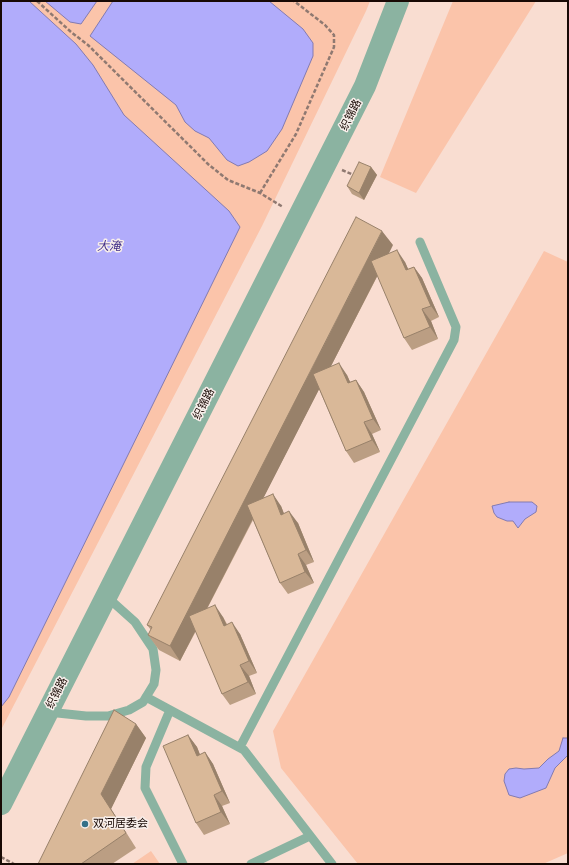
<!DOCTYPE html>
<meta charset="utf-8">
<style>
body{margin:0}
#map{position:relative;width:569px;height:865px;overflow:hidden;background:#f9ddd1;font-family:"Open Sans",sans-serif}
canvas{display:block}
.frame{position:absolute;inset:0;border:2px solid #180904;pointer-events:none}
</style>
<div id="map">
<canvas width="569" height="865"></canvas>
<div class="frame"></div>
</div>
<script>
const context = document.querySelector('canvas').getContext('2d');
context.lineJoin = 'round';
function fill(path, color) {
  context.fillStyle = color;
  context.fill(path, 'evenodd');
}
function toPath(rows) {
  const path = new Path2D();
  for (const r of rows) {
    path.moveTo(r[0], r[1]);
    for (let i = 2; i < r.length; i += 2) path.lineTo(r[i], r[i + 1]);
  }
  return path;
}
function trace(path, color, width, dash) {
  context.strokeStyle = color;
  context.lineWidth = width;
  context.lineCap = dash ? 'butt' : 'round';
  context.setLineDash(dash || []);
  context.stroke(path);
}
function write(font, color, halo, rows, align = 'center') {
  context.font = font + ' "Open Sans","Noto Sans SC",sans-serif';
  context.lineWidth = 3;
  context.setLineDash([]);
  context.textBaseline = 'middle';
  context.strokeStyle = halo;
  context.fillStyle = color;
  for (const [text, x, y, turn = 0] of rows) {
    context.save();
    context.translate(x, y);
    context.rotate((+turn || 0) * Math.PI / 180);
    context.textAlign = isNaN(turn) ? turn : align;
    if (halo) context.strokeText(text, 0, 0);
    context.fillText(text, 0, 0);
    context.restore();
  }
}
fill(toPath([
 [1,1,370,1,366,11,262,226,1,730],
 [453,1,536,1,416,193,380,177],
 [544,251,568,262,568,853,543,864,358,864,281,768,273,731],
 [151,851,160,864,132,864]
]), '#fbc4aa');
const water = toPath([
 [1,1,29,1,76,44,93,65,124,115,229,211,240,227,9,697,1,707,1,1],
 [45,1,97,1,81,24,70,22,45,1],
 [113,1,269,1,303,29,313,43,313,56,282,129,267,151,249,162,238,166,227,160,209,138,195,131,185,122,176,105,90,36,113,1],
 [509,502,532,502,537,506,536,512,525,519,518,528,513,521,507,521,497,517,494,513,492,506,509,502],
 [563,738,568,738,568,755,555,768,546,788,520,798,509,795,504,781,505,774,509,769,516,768,524,769,539,768,548,759,559,751,563,738]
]);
fill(water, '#b1acfb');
trace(water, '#837bb1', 1);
trace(toPath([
 [37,1,71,32,88,45,209,165,228,180,260,193,283,207],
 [342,170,356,176],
 [260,193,296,134,334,47,334,35,325,25,294,1],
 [1,857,14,864]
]), '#8f7971', 2.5, [4, 2]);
trace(toPath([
 [146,697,244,750,332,864],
 [170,710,146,767,145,788,183,864],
 [48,712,86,716,108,716,129,710,143,702,154,684,156,670,153,649,135,622,106,596],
 [240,747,454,340,456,327,420,242],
 [251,864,310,836]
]), '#8bb3a1', 9);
trace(toPath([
 [1,804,365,86,398,1]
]), '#8bb3a1', 22);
fill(toPath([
 [371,167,377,175,364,200,352,194,347,186],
 [393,245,389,253,405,262,408,269,414,267,422,278,439,317,431,321,438,339,412,350,404,338,378,275,331,366,347,375,350,382,356,380,364,392,381,430,372,434,380,452,354,463,346,451,319,389,263,498,281,506,284,514,298,523,314,562,306,565,314,583,288,594,280,583,253,520,207,609,223,617,227,624,240,634,257,673,249,676,256,694,230,705,222,694,196,631,180,661,159,650,148,635,151,630,147,625],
 [136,724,146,738,111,809,136,848,112,864,38,864],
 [188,735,197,747,200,755,205,752,213,764,230,803,222,806,230,824,204,835,196,823]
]), '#bb9e83');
fill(toPath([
 [371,167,377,175,364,200,359,193],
 [382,231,393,245,180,661,170,646],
 [397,250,405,262,414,282,406,270],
 [414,267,422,278,439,317,431,306],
 [422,309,431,321,438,339,430,327],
 [339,363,347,375,356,395,348,383],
 [356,380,364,392,381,430,373,419],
 [364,422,372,434,380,452,372,440],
 [273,494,281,506,289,526,281,515],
 [289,511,298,523,314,562,306,550],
 [298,554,306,565,314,583,305,572],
 [215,605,223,617,232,637,224,626],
 [232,622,240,634,257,673,249,661],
 [240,665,249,676,256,694,248,682],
 [136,724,146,738,111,809,136,848,101,794],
 [188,735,197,747,205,767,197,756],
 [205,752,213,764,230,803,222,791],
 [214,795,222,806,230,824,221,812]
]), '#98816a');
const building = toPath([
 [359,162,371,167,359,193,347,186,359,162],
 [356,217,382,231,170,646,148,635,152,627,147,625,356,217],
 [397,250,406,270,414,267,431,306,422,309,430,327,404,338,371,261,397,250],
 [339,363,348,383,356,380,373,419,364,422,372,440,346,451,313,374,339,363],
 [273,494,281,515,289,511,306,550,298,554,305,572,280,583,247,505,273,494],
 [215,605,224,626,232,622,249,661,240,665,248,682,222,694,189,616,215,605],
 [114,710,136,724,101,794,126,833,81,864,38,864,114,710],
 [188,735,197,756,205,752,222,791,214,795,221,812,196,823,163,746,188,735]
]);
fill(building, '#d9b898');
trace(building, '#98816a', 1);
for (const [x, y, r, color] of [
 [85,824,4,"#347088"]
]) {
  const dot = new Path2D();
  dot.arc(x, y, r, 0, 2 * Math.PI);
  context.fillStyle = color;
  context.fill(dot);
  trace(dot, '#f8efeb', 1.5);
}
write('11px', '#180904', '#f8efeb', [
 ["织锦路",351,115,-63],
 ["织锦路",204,404,-63],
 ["织锦路",57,693,-63]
]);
write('11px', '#180904', '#f8efeb', [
 ["双河居委会",93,824]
], 'left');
write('italic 12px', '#402e88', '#f8efeb', [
 ["大淹",109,247]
]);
</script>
